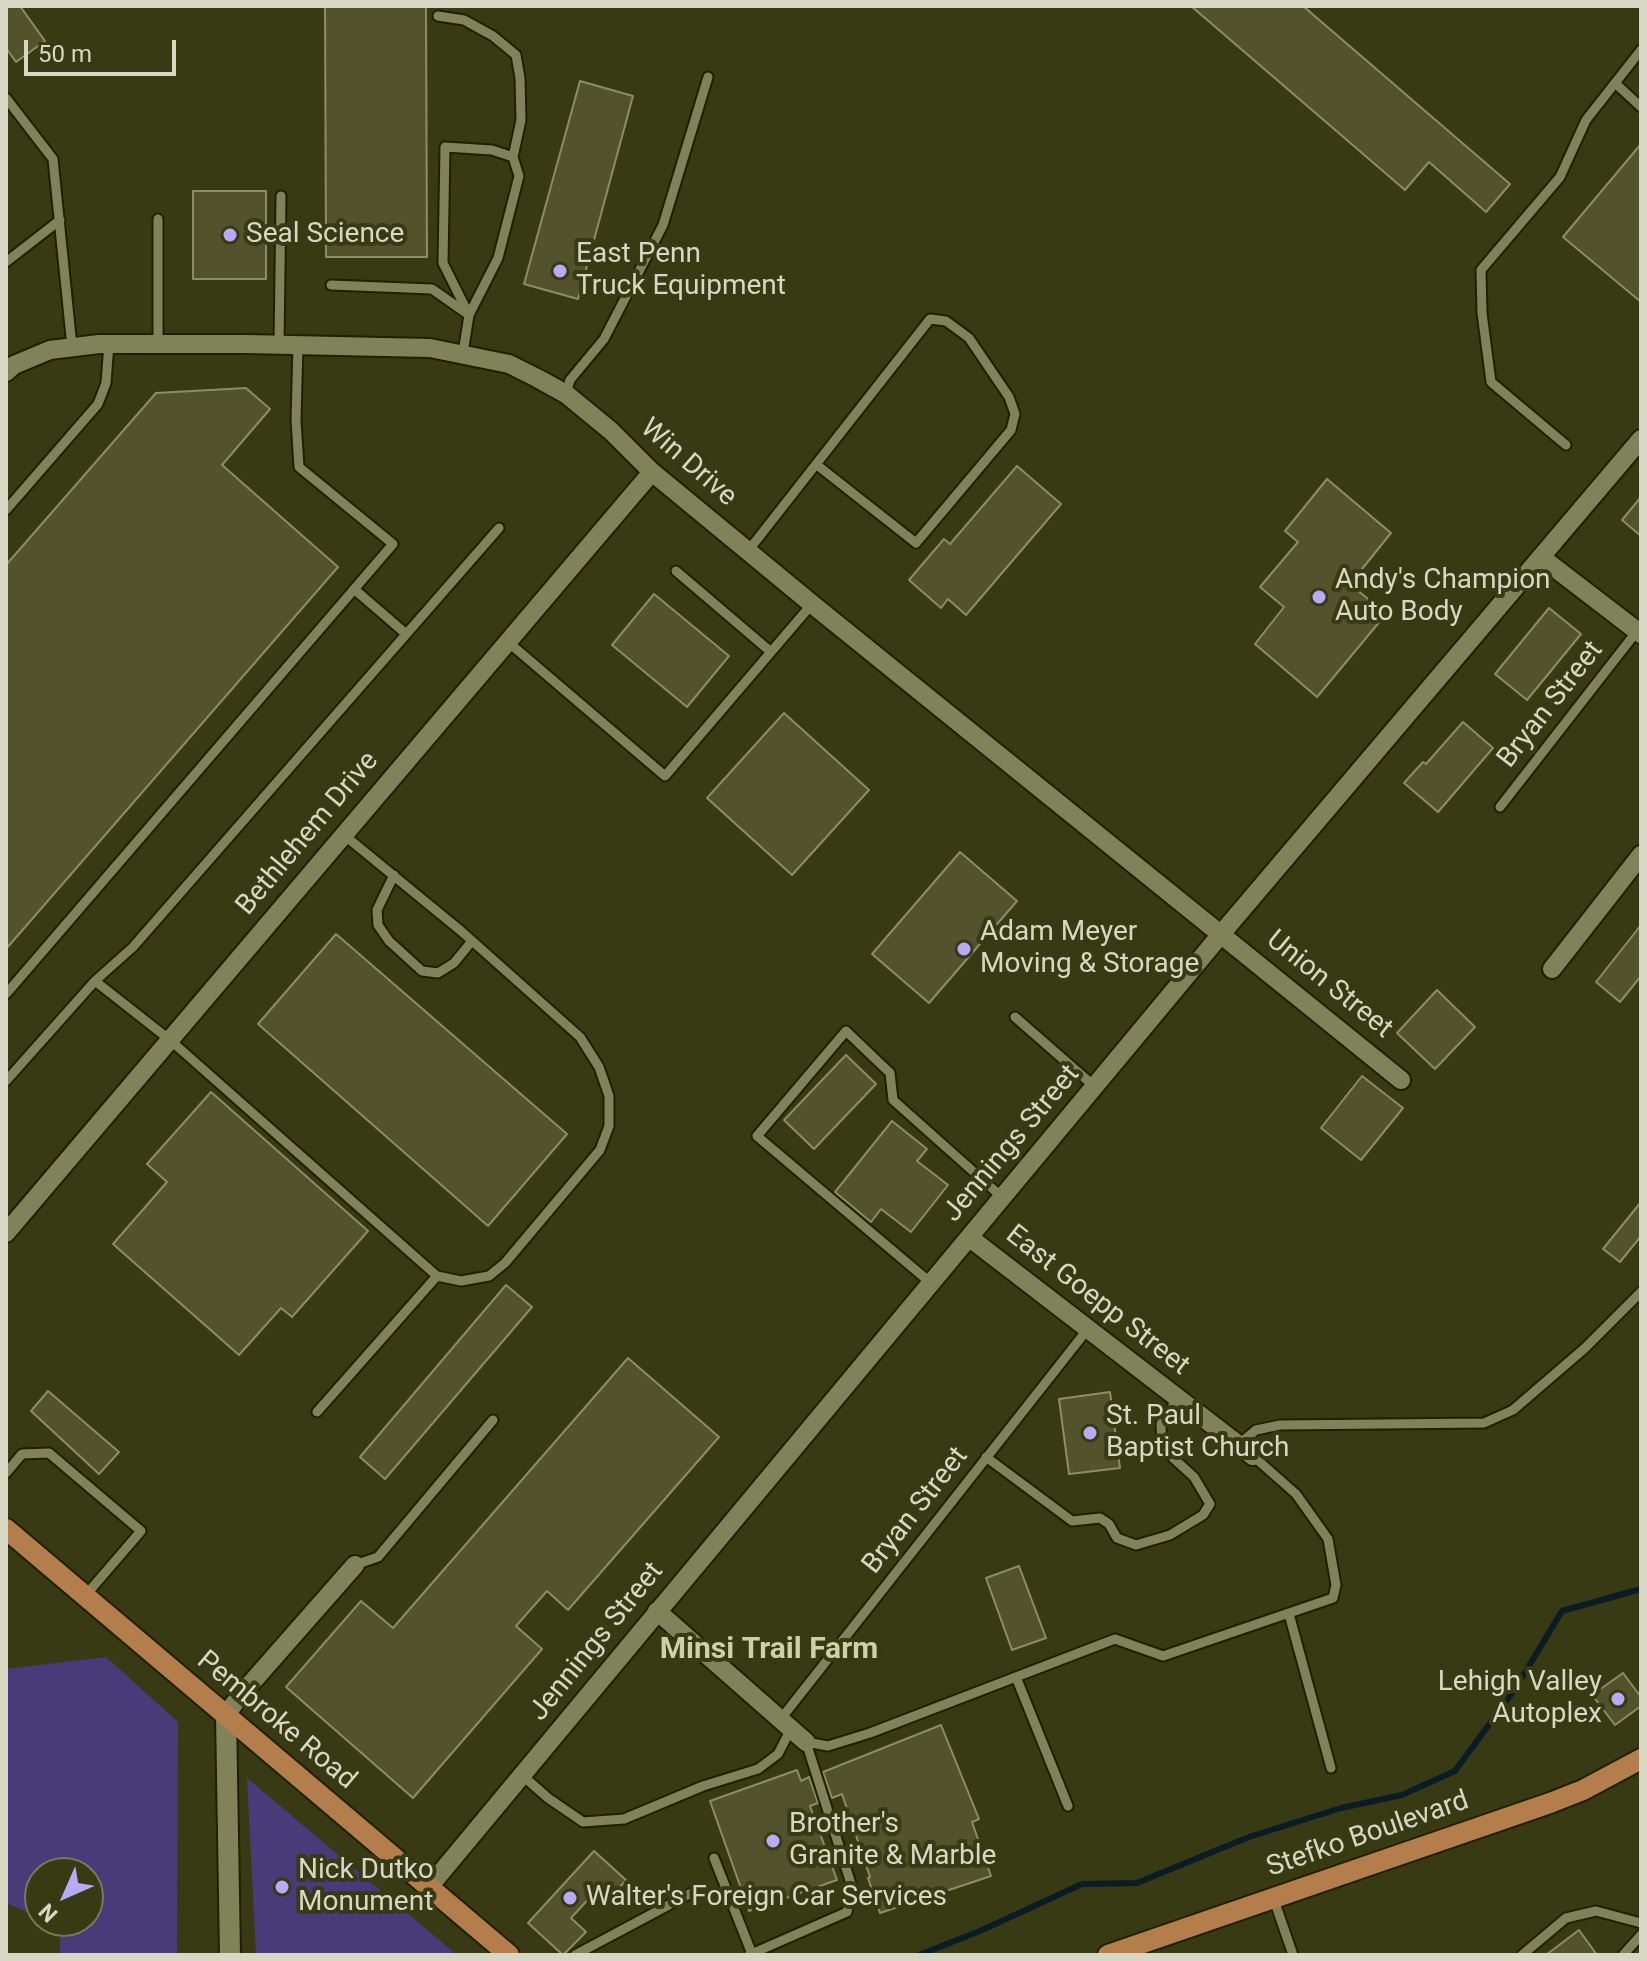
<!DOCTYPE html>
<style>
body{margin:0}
#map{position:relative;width:1647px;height:1961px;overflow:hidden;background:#383a13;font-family:Roboto,sans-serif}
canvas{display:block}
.frame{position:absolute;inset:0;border:8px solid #d6d8c3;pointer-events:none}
.north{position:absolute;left:24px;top:1857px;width:80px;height:80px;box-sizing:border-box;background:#383a13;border:2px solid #777959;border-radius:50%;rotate:225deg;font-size:22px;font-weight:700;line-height:32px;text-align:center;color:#d6d8c3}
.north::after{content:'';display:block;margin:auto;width:28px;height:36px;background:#b7abf8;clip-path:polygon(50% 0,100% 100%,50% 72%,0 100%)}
.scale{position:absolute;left:24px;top:40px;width:152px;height:36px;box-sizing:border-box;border:4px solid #d6d8c3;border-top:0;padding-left:10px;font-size:24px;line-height:28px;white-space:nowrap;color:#d6d8c3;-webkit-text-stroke:6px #383a13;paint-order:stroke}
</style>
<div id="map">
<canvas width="1647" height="1961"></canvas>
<div class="frame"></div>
<div class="north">N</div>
<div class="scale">50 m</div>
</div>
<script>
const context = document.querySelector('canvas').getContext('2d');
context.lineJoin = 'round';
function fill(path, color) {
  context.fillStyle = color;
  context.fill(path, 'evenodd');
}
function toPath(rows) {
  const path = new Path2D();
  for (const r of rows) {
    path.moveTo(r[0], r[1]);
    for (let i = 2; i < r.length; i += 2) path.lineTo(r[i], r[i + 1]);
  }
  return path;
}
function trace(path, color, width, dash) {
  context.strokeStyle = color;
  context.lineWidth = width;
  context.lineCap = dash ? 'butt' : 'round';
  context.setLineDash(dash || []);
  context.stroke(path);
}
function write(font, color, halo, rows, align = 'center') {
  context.font = font + ' Roboto,sans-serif';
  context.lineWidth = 8;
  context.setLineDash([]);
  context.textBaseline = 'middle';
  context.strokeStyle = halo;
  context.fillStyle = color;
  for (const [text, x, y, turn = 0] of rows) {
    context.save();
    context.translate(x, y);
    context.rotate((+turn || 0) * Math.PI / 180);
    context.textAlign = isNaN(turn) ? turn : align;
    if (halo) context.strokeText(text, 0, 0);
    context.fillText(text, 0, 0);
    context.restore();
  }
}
fill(toPath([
 [106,1657,178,1722,177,1955,60,1955,60,1925,51,1921,88,1921,88,1873,40,1873,40,1917,6,1903,6,1669],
 [247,1778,457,1955,256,1955]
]), '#493b79');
trace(toPath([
 [919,1955,980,1931,1082,1884,1137,1883,1249,1837,1341,1808,1402,1795,1455,1771,1515,1689,1562,1611,1641,1589]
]), '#0a1c25', 6);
const building = toPath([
 [6,6,20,6,45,41,16,62,6,48,6,6],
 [325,6,426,6,427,257,326,257,325,6],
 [1191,6,1303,6,1510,184,1486,212,1429,162,1405,190,1191,6],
 [580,81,633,96,578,299,524,284,580,81],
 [1641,144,1641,302,1563,237,1641,144],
 [193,191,266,191,266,279,193,279,193,191],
 [246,388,270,409,222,465,338,567,6,949,6,565,156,393,246,388],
 [1017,466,1061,504,966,615,948,599,941,608,909,580,944,539,950,544,1017,466],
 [1327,479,1391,533,1350,584,1386,614,1317,697,1255,644,1284,607,1260,587,1298,542,1285,531,1327,479],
 [1641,497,1641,536,1622,520,1641,497],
 [654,594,729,656,687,707,612,645,654,594],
 [1549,608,1581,634,1527,700,1495,674,1549,608],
 [784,713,869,790,792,875,707,798,784,713],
 [1463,722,1493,748,1438,812,1404,783,1423,762,1426,764,1463,722],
 [960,852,1017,901,929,1003,872,954,960,852],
 [1641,925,1641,976,1620,1002,1596,982,1641,925],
 [336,934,567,1134,488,1226,258,1024,336,934],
 [1437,990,1475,1027,1435,1069,1397,1033,1437,990],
 [846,1055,876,1084,814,1149,784,1120,846,1055],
 [1362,1076,1403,1108,1361,1160,1321,1128,1362,1076],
 [211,1092,368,1231,292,1317,281,1308,239,1355,113,1244,167,1182,147,1164,211,1092],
 [892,1121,927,1149,917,1161,948,1185,911,1232,881,1209,871,1222,835,1192,892,1121],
 [1641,1202,1641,1236,1620,1262,1603,1249,1641,1202],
 [506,1285,532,1307,385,1479,360,1457,506,1285],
 [628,1358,719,1437,568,1610,547,1591,516,1626,542,1649,413,1798,286,1687,361,1601,393,1628,628,1358],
 [48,1391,119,1452,99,1474,31,1411,48,1391],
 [1110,1392,1120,1468,1069,1474,1059,1399,1110,1392],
 [1019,1566,1046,1638,1012,1650,986,1578,1019,1566],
 [1623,1673,1641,1697,1641,1706,1615,1725,1592,1695,1623,1673],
 [941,1725,979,1819,972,1822,991,1876,880,1913,868,1878,870,1877,842,1794,832,1798,823,1772,941,1725],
 [797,1770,801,1781,809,1777,818,1803,810,1806,837,1880,749,1911,710,1801,797,1770],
 [594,1851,626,1880,606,1904,594,1893,571,1918,586,1932,563,1955,528,1923,594,1851],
 [1579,1930,1597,1955,1546,1955,1579,1930]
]);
fill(building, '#52532d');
trace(building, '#8b8d65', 2);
const lane = toPath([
 [438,16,464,20,493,36,516,55,520,78,521,120,513,157],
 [1615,83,1641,107],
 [6,98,53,159,72,347],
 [158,219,158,344],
 [6,262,60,220],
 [331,285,432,289,469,315,443,263,445,147,492,150,513,157,519,176,498,258,469,315,463,353],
 [279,345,281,196],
 [566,394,570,380,604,339,663,225,708,77],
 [1566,445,1491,382,1482,313,1481,270,1560,177,1586,120,1641,50],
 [6,510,98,404,106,383,109,344],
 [748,551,930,319,946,321,969,338,1009,397,1015,414,1011,430,916,543,817,465],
 [676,571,771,652],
 [354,589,405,633],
 [508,642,665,776,812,604],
 [1500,807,1637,631],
 [344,835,461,931,580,1037,599,1067,609,1096,609,1126,600,1150,505,1263,489,1276,461,1281,437,1276],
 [394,875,377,910,378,925,389,941,422,971,438,973,454,963,472,941],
 [95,981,170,1040,437,1276,317,1412],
 [6,994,393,544,299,467,296,420,298,345],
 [1015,1017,1095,1087],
 [6,1081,95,981,133,947,499,528],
 [932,1284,757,1136,846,1031,890,1073,893,1100,1003,1198],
 [1238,1445,1256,1430,1280,1425,1484,1423,1513,1410,1585,1348,1641,1292],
 [986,1457,1072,1521,1100,1518,1109,1524,1117,1538,1136,1545,1170,1535,1203,1515,1210,1504,1194,1477,1162,1448,1161,1424,1178,1398],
 [6,1473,22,1454,49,1453,141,1531,85,1596],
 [355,1565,378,1557,493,1420],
 [1289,1614,1331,1768],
 [1016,1677,1068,1806],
 [780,1720,1087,1330],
 [523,1776,548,1798,583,1822,624,1819,703,1786,758,1769,778,1754,791,1729],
 [714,1858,752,1954],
 [1273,1897,1293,1955],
 [575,1955,697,1890],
 [749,1955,847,1912,852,1887,806,1742,828,1746,870,1733,1115,1639,1163,1656,1333,1598,1336,1585,1328,1539,1296,1494,1253,1456],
 [1522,1955,1566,1918,1596,1911,1641,1923],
 [1623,1955,1641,1935]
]);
const street = toPath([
 [6,372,14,365,50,350,99,344,246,344,430,348,509,364,537,378,566,394,611,431,652,472,812,604,1401,1080],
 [1542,558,1641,634],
 [1552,969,1641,855],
 [6,1233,652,472],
 [970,1238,1253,1456],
 [657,1611,806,1742],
 [226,1715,239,1697,355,1565],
 [429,1887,1222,933,1641,439]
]);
const secondary = toPath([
 [226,1715,230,1955]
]);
const primary = toPath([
 [6,1529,509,1955],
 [1108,1955,1550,1803,1583,1790,1641,1759]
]);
trace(lane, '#202000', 13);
trace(street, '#202000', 22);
trace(secondary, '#202000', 24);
trace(primary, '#202000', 24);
trace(lane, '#80825a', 9);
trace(street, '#80825a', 18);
trace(secondary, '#80825a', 20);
trace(primary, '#b47e4c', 20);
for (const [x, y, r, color] of [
 [230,235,8,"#b7abf8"],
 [560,271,8,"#b7abf8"],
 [1319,597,8,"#b7abf8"],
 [964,949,8,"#b7abf8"],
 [1090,1433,8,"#b7abf8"],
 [1618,1699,8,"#b7abf8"],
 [773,1841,8,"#b7abf8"],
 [282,1887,8,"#b7abf8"],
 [570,1898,8,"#b7abf8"]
]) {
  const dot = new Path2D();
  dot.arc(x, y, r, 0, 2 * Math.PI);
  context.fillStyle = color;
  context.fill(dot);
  trace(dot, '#383a13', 3);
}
write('28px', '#d6d8c3', '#383a13', [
 ["Seal Science",246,235],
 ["East Penn",576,255],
 ["Truck Equipment",576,287],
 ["Andy's Champion",1335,581],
 ["Auto Body",1335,613],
 ["Adam Meyer",980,933],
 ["Moving & Storage",980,965],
 ["St. Paul",1106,1417],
 ["Baptist Church",1106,1449],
 ["Lehigh Valley",1602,1683,"right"],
 ["Autoplex",1602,1715,"right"],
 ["Brother's",789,1825],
 ["Granite & Marble",789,1857],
 ["Nick Dutko",298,1871],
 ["Monument",298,1903],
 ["Walter's Foreign Car Services",586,1898]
], 'left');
write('28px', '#d6d8c3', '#383a13', [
 ["Win Drive",688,463,41],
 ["Bryan Street",1551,705,-52],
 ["Bethlehem Drive",308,834,-50],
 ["Union Street",1329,985,39],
 ["Jennings Street",1012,1144,-50],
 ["East Goepp Street",1097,1301,38],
 ["Bryan Street",916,1511,-52],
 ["Jennings Street",597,1642,-51],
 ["Pembroke Road",276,1721,40],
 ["Stefko Boulevard",1368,1835,-19]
]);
write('bold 30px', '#ced1a6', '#383a13', [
 ["Minsi Trail Farm",769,1650]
]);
</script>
